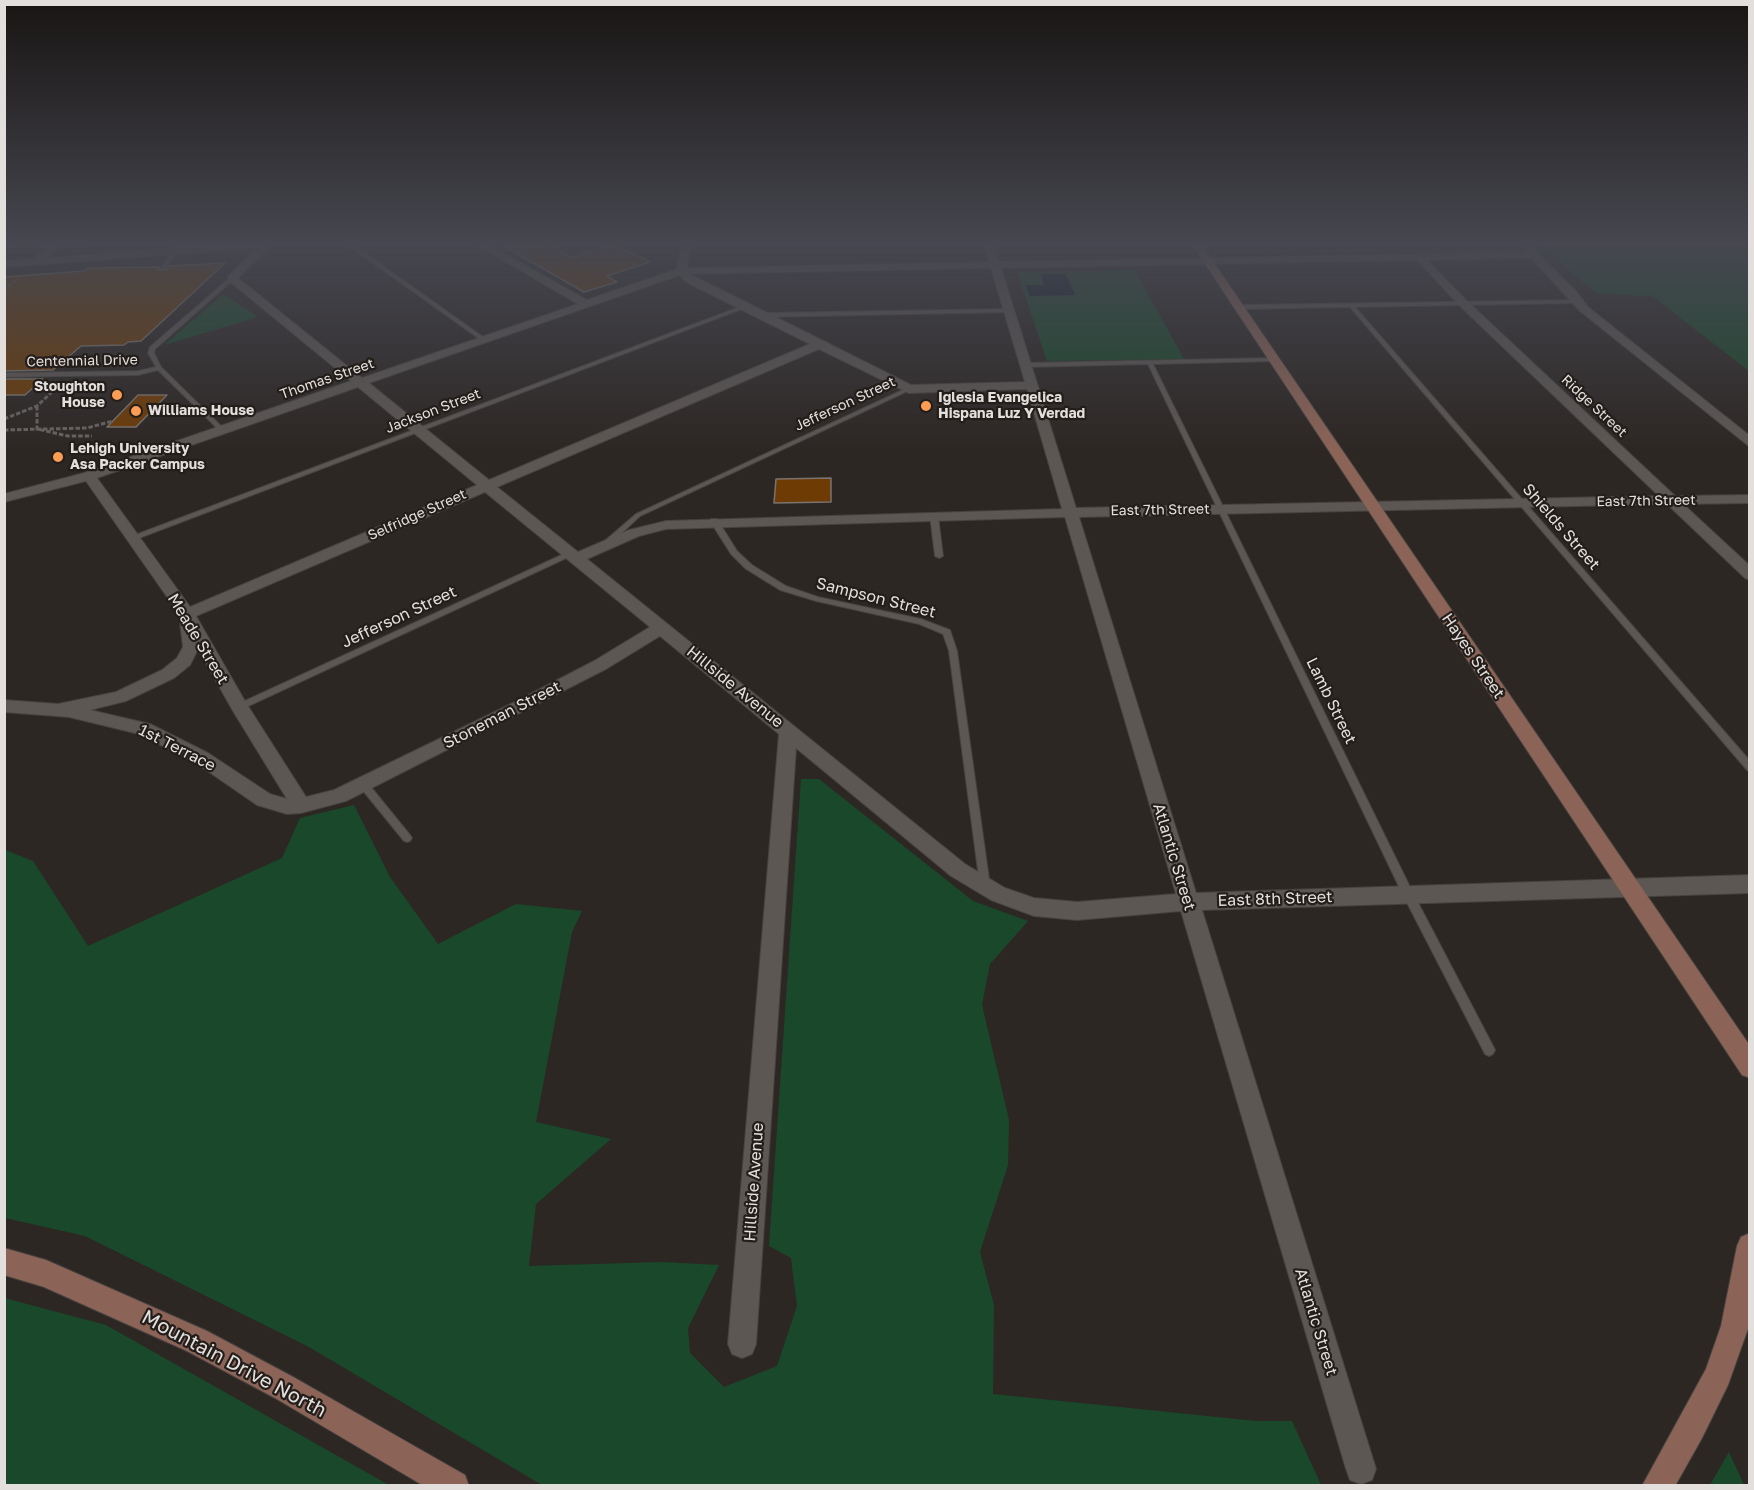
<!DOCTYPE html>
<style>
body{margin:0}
#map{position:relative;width:1754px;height:1490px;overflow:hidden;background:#2d2724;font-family:"Golos Text",sans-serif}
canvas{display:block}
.frame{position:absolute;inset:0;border:6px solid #e3dfdd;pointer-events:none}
</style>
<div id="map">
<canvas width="1754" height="1490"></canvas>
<div class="frame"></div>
</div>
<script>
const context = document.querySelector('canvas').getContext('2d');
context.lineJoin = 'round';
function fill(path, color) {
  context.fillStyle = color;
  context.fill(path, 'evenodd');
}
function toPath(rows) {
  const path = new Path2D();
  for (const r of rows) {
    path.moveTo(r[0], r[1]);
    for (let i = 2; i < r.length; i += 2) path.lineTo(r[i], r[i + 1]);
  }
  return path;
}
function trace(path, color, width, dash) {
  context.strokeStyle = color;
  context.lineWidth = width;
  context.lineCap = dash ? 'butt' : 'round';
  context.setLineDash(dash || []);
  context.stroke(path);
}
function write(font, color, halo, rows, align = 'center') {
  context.font = font + ' "Golos Text",sans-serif';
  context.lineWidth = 4.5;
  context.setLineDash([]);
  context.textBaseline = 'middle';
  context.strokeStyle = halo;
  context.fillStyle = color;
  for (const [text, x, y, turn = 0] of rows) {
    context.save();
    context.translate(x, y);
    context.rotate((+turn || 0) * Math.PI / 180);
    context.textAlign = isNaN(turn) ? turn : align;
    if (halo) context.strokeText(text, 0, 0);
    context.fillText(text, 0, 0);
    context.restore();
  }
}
fill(toPath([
 [1537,244,1749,244,1749,371,1652,296,1598,294],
 [1135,270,1184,359,1047,361,1017,272],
 [226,295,258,317,164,345,221,296],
 [801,779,819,779,973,901,1028,921,990,964,982,1005,1009,1120,1008,1165,980,1252,994,1305,993,1394,1256,1421,1292,1421,1321,1485,542,1485,309,1347,85,1236,5,1218,5,850,33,861,88,946,282,858,300,818,354,805,390,877,438,944,516,904,582,911,572,932,536,1122,611,1139,536,1204,529,1266,662,1262,719,1265,688,1328,690,1353,724,1387,777,1366,797,1306,791,1258,769,1246],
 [4,1298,106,1325,389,1485,5,1485],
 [1729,1452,1744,1485,1710,1485]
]), '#19492a');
fill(toPath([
 [1041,274,1066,274,1075,295,1030,296,1026,285,1044,285]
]), '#051826');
const building = toPath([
 [500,244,548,244,572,258,613,244,650,262,607,276,617,282,584,292,500,244],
 [225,263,141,341,128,342,124,345,81,346,53,370,4,371,4,277,84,271,88,268,159,267,159,270,165,270,169,266,225,263],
 [4,379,43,379,25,395,4,395,4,379],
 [138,395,167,395,136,427,107,427,138,395],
 [831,478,831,502,774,503,776,479,831,478]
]);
fill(building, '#6e3b05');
trace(building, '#7a746f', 1.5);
const lane = toPath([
 [151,244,149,245,4,247,4,245,151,244],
 [346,244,352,244,486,339,481,340,346,244],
 [172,252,176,253,165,268,161,268,161,267,172,252],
 [232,276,235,278,234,279,155,349,154,353,161,367,225,430,225,432,221,432,158,370,138,375,4,377,4,373,138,371,156,367,148,353,150,347,232,276],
 [1579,300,1580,301,1577,303,1355,307,1750,761,1750,771,1747,770,1350,307,1239,309,1236,307,1239,305,1579,300],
 [742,306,747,307,134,540,128,540,127,538,742,306],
 [1009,309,1011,310,1011,312,762,317,759,315,762,313,1009,309],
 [1274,358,1276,359,1276,361,1153,364,1412,891,1493,1046,1495,1050,1493,1054,1489,1056,1485,1054,1404,897,1148,364,1025,367,1022,365,1025,363,1274,358],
 [907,388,912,389,640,516,607,547,601,547,600,545,636,514,907,388],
 [934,514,938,516,943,556,939,558,935,556,930,516,934,514],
 [711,519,717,519,737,551,752,565,786,586,818,597,921,619,950,630,957,651,990,886,989,889,985,890,981,889,980,886,949,651,943,634,919,624,816,601,780,590,746,569,731,554,710,521,711,519],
 [568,552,574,552,575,554,242,709,236,709,235,707,236,705,568,552],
 [363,780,366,781,410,835,412,838,410,841,407,842,404,841,360,787,358,784,360,781,363,780]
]);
const street = toPath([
 [53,244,64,244,47,258,226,244,273,244,238,278,362,378,578,304,475,244,487,244,587,300,677,269,682,244,692,244,687,268,990,262,984,244,994,244,999,262,1526,252,1521,247,1529,245,1575,290,1588,307,1750,436,1750,447,1580,311,1531,258,1427,260,1467,301,1675,496,1750,495,1750,503,1683,504,1750,566,1750,580,1745,578,1667,504,1079,517,1196,893,1750,875,1750,893,1202,910,1376,1469,1372,1480,1361,1484,1350,1480,1346,1469,1181,911,1077,920,1034,916,991,900,951,876,796,748,756,1344,752,1354,742,1358,732,1354,728,1344,779,734,660,636,606,669,346,801,301,813,287,814,257,805,196,763,139,734,69,717,4,712,4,700,58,704,116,692,162,670,177,658,183,647,179,614,86,481,4,502,4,494,84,473,351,381,228,280,228,276,257,248,4,267,4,261,33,259,53,244],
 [1417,260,1459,305,1659,496,1076,508,1001,268,1417,260],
 [991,268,1025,382,911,385,690,274,991,268],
 [680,275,686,282,810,344,489,480,369,383,680,275],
 [819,349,909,393,1027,389,1062,509,666,521,629,530,578,552,497,487,819,349],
 [358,387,477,485,190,607,97,478,358,387],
 [485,492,650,627,594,661,515,702,334,790,306,797,246,703,196,616,485,492],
 [1065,517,1176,894,1077,902,1034,898,1005,888,965,864,587,559,639,536,666,529,1065,517],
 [198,649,233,711,287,799,270,794,208,753,150,724,90,710,126,701,174,678,190,665,198,649]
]);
const secondary = toPath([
 [1192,244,1201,244,1750,1046,1750,1078,1742,1075,1192,244],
 [1750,1233,1750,1323,1728,1385,1702,1438,1675,1486,1642,1486,1706,1369,1721,1326,1737,1246,1741,1237,1750,1233],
 [4,1248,46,1260,207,1331,295,1378,465,1475,469,1486,424,1486,275,1398,187,1351,44,1287,4,1275,4,1248]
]);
trace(lane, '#46423f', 2);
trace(street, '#46423f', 2);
trace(secondary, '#46423f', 2);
trace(toPath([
 [4,290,17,279],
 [52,392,57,387]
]), '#696361', 2, [4, 1.5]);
trace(toPath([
 [37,406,37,429,68,436,92,436],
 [4,419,37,406,53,391],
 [4,430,87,428,113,421]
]), '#696361', 3, [4.5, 2]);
fill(lane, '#5d5753');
fill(street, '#5d5753');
fill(secondary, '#8c6457');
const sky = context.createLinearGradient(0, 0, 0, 453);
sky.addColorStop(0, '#191514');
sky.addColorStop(0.54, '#464750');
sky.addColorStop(1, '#46475000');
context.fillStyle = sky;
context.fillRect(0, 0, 1754, 453);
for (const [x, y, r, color] of [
 [117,395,6,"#fc9d54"],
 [926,406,6,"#fc9d54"],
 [136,411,6,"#fc9d54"],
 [58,457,6,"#fc9d54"]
]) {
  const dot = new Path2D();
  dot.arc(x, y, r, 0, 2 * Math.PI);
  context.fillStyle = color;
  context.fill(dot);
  trace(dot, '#231e1a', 2);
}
write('14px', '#e3dfdd', '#231e1a', [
 ["Centennial Drive",82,361,-1],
 ["Thomas Street",327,379,-19],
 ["Jefferson Street",845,404,-25],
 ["Ridge Street",1594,406,43],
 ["Jackson Street",433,411,-21],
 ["East 7th Street",1646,501,-1],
 ["East 7th Street",1160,510,-1],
 ["Selfridge Street",417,515,-24]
]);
write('bold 14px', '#e3dfdd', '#231e1a', [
 ["Stoughton",105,387,"right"],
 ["House",105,403,"right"],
 ["Iglesia Evangelica",938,398],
 ["Hispana Luz Y Verdad",938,414],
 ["Williams House",148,411],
 ["Lehigh University",70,449],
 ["Asa Packer Campus",70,465]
], 'left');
write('16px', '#e3dfdd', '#231e1a', [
 ["Shields Street",1561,527,49],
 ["Sampson Street",876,598,14],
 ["Jefferson Street",399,617,-25],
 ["Meade Street",198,639,59],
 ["Hayes Street",1473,656,56],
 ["Hillside Avenue",735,687,39],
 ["Lamb Street",1331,701,64],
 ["Stoneman Street",502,715,-27],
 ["1st Terrace",177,748,27],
 ["Atlantic Street",1174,857,73],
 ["East 8th Street",1275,899,-2],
 ["Hillside Avenue",754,1182,-86],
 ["Atlantic Street",1316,1322,73]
]);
write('20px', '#e3dfdd', '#231e1a', [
 ["Mountain Drive North",234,1364,28]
]);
</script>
